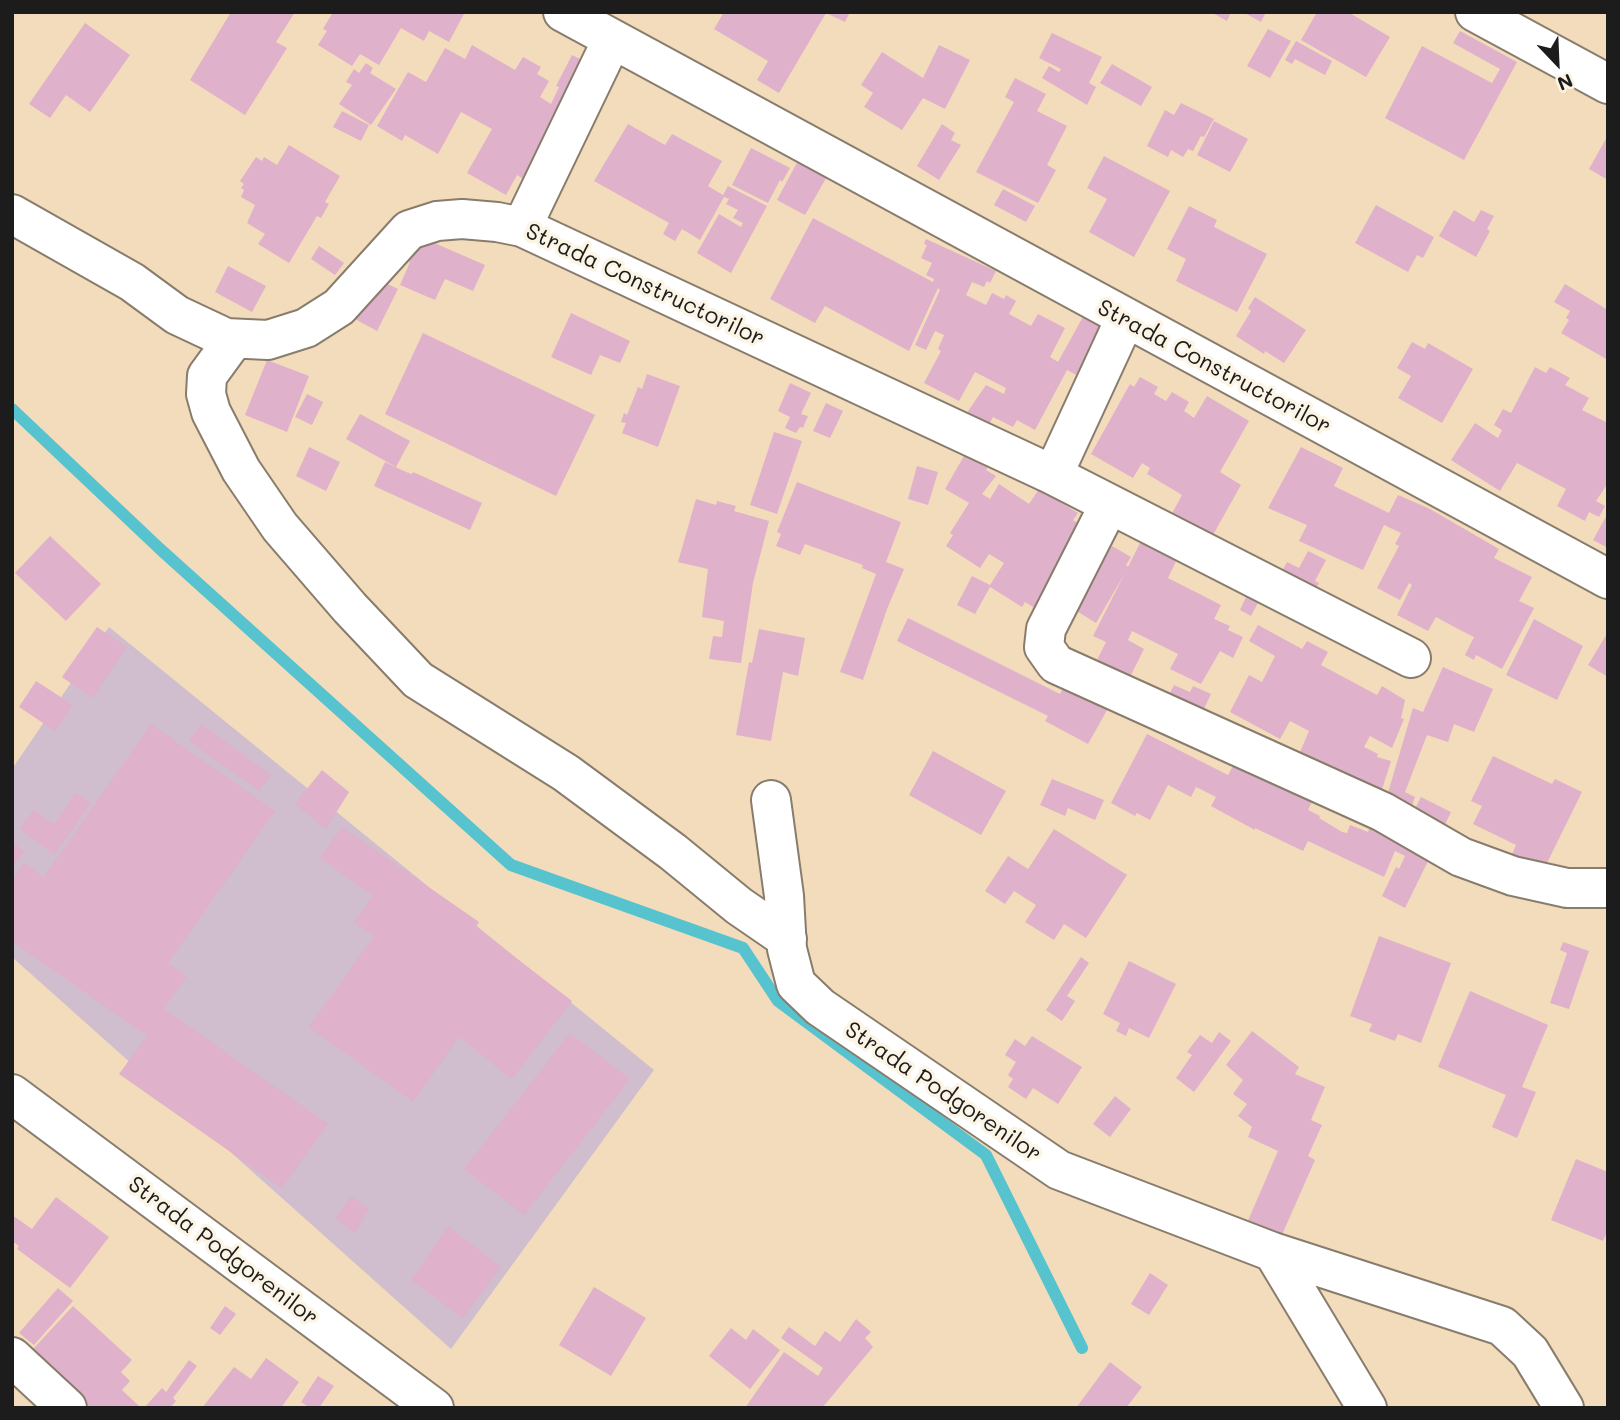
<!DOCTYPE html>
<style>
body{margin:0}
#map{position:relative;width:1620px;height:1420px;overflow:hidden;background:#f3dcbc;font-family:Mali,sans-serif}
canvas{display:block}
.frame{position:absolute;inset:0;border:14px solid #1c1c1c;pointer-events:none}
.north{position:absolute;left:1522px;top:28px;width:70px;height:70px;-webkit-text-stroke:5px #fcf5e5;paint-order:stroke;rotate:157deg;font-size:19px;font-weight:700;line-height:28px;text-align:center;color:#1c1c1c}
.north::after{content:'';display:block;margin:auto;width:24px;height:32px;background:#1c1c1c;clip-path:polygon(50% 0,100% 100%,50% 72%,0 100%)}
</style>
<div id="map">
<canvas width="1620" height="1420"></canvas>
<div class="frame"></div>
<div class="north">N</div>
</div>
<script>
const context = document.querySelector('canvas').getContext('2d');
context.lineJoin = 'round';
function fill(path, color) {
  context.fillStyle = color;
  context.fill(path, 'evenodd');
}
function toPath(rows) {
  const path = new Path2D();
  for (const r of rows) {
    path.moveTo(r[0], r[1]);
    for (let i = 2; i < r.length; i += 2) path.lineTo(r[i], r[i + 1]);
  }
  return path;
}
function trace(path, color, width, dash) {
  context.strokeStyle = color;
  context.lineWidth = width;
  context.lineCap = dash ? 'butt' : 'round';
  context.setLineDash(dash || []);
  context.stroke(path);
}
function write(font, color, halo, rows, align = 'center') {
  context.font = font + ' Mali,sans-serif';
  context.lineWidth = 7;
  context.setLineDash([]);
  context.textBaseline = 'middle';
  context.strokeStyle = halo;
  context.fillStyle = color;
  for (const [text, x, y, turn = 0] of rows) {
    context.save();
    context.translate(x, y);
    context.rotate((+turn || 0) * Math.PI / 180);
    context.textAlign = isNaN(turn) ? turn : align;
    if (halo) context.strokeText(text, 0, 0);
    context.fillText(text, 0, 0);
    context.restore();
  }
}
fill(toPath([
 [109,627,654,1070,451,1349,12,957,12,769]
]), '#d0bdce');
trace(toPath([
 [12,409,160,549,511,865,743,948,778,1001,986,1155,1082,1348]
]), '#56c3ce', 12);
fill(toPath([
 [231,12,295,12,276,42,287,48,245,115,190,80],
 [333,12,339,13,465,12,449,42,429,31,424,41,401,28,379,65,360,54,352,66,318,45,327,31,323,29],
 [724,12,850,12,845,22,826,13,779,93,757,80,768,61,714,29],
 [1211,12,1231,12,1227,21],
 [1243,12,1266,12,1261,22],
 [1317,12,1348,12,1390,37,1366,77,1301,40],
 [85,23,130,55,90,112,66,95,50,118,29,104],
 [1268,29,1291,41,1270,78,1247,66],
 [1460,31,1517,62,1464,160,1385,118,1422,46,1492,83,1500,69,1453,43],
 [1052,33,1102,57,1089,83,1096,87,1087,105,1042,78,1049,66,1059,72,1061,69,1039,58],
 [1296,41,1332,61,1325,75,1295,59,1292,64,1285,60],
 [472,45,515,70,523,57,541,67,537,74,549,81,540,97,551,104,559,87,556,86,572,55,590,64,528,182,517,175,506,195,467,173,492,129,461,112,438,154,405,135,402,141,377,126,408,72,426,82,445,48,465,59],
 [939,45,970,60,945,109,923,98,902,130,864,107,873,93,861,85,882,52,923,78],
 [366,63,373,68,370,73,396,89,371,125,339,104,352,85,346,82,354,69,359,73],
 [1112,64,1152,87,1141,106,1100,83],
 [1015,78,1046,94,1037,111,1067,126,1047,165,1056,170,1038,203,976,172,1014,102,1005,97],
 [1181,103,1214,119,1204,137,1201,136,1193,151,1188,149,1183,157,1171,150,1168,157,1147,146,1165,110,1174,115],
 [342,111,369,125,361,141,333,127],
 [1214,121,1248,139,1230,172,1197,155],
 [628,124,665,145,672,134,722,161,708,186,723,195,728,186,767,206,731,273,697,253,719,214,741,227,743,223,733,218,738,210,726,204,729,199,724,197,700,240,682,229,675,241,663,234,669,223,594,181],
 [942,124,955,133,951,140,961,145,939,180,917,166],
 [1608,135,1608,180,1589,169],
 [289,145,340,176,325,202,329,204,321,218,317,216,289,263,258,244,265,234,247,223,255,205,241,197,244,190,241,188,244,184,240,181,256,157,262,161,264,157,277,165],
 [751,148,790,168,782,182,780,180,768,203,732,185],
 [1104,156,1170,191,1134,257,1089,232,1107,199,1087,188],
 [800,157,829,173,805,215,777,200],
 [1003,189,1035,206,1026,222,994,205],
 [1376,205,1434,237,1423,258,1417,255,1408,272,1355,243],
 [1189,206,1217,220,1214,227,1267,254,1237,312,1176,281,1186,259,1167,249],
 [1454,210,1474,222,1481,210,1494,216,1487,229,1490,231,1476,257,1439,236],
 [813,218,933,282,934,279,926,275,932,263,921,258,927,245,924,244,926,239,996,271,990,283,987,281,984,287,972,282,966,295,986,305,992,293,1004,299,1006,295,1016,301,1009,314,1031,326,1038,314,1065,328,1050,357,1058,362,1085,313,1107,327,1084,379,1067,370,1035,430,1017,420,1013,427,993,417,986,430,964,417,986,385,1004,394,1006,388,975,372,959,401,924,383,941,351,938,349,944,335,935,331,926,350,915,345,940,290,938,288,909,351,825,306,815,323,770,299],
 [416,235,485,265,473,291,445,279,435,300,400,285,410,262,405,260],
 [319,246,344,263,335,275,311,259],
 [228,266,266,286,252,312,215,292],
 [375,278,398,289,377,331,355,319],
 [1565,284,1608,310,1608,360,1561,333,1569,320,1566,318,1570,311,1554,302],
 [1255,297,1306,330,1284,363,1265,351,1264,354,1236,336,1251,311,1248,308],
 [571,313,630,341,620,363,600,355,591,375,551,357],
 [423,333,595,415,556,496,385,414],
 [1412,342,1425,349,1428,343,1473,369,1442,423,1398,398,1411,376,1397,368],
 [267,360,309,376,287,432,245,415],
 [1535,367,1546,373,1550,367,1570,378,1565,385,1589,398,1582,410,1608,423,1608,483,1596,501,1605,506,1599,517,1589,512,1585,521,1557,506,1566,489,1517,463,1500,491,1451,460,1475,423,1498,438,1502,430,1494,425,1503,409,1511,413],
 [647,374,680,386,658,447,622,433,626,423,621,422,624,413,627,415,638,387,642,389],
 [1140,377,1158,387,1154,394,1166,401,1172,392,1189,402,1184,411,1194,418,1207,396,1249,421,1220,472,1241,485,1209,542,1168,521,1182,495,1147,474,1150,468,1142,463,1133,478,1091,454,1130,384,1134,387],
 [790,383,811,393,801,414,808,416,803,428,800,427,796,433,785,428,790,417,778,411],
 [307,394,323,402,312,425,295,417],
 [826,403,843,411,830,438,813,431],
 [360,414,410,441,396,467,346,439],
 [774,432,802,441,777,514,750,505],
 [309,447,340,462,326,491,296,476],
 [1301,447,1343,468,1334,486,1389,513,1398,495,1430,509,1499,549,1494,558,1532,577,1519,601,1534,608,1502,669,1476,655,1474,660,1465,655,1474,637,1460,630,1436,617,1428,631,1397,615,1412,585,1409,583,1400,600,1377,588,1399,546,1395,544,1401,533,1384,525,1363,570,1299,541,1307,525,1268,508],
 [968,449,991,461,986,470,996,476,982,494,990,499,999,484,1029,504,1039,489,1078,513,1073,520,1088,530,1049,617,1025,602,1022,607,990,587,975,614,957,605,972,576,990,585,1004,563,989,554,980,568,946,546,953,535,950,533,969,503,945,489],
 [385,462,406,472,412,474,413,472,482,503,470,530,374,486],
 [917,466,938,472,928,505,908,499],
 [797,482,901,522,886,562,904,569,887,609,863,680,840,672,876,574,862,568,863,565,805,544,800,555,776,546,781,534,777,532],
 [696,499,716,505,717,501,736,506,734,511,769,521,753,583,741,663,709,659,713,636,722,637,724,621,702,617,708,569,678,562],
 [1608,513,1608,548,1593,540],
 [1145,533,1181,551,1168,578,1221,605,1214,619,1230,626,1228,630,1243,637,1233,658,1220,651,1201,684,1170,669,1178,654,1132,631,1128,640,1144,649,1130,677,1097,660,1106,642,1093,636,1125,573,1096,623,1075,610,1112,546,1131,557,1126,565,1128,567],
 [50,536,101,584,66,621,15,573],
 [1308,551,1326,560,1315,581,1319,583,1311,597,1278,578,1287,562,1299,568],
 [1264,591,1251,616,1240,610,1248,593],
 [908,618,1060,694,1068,679,1111,703,1088,744,1045,721,1048,716,897,641],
 [1534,619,1583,646,1557,700,1506,675],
 [1258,625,1302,649,1307,641,1328,652,1321,665,1377,695,1382,686,1405,700,1401,718,1404,719,1392,748,1370,736,1364,747,1378,754,1377,757,1391,761,1379,799,1298,757,1309,731,1290,721,1280,739,1230,712,1249,675,1262,682,1275,656,1249,641],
 [97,627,127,647,92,698,62,677],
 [759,629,805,638,798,676,783,672,771,741,736,735,749,662,752,663],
 [1608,632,1608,677,1588,665],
 [1443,667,1493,689,1474,732,1454,724,1448,742,1427,735,1405,792,1415,797,1409,814,1385,803,1413,708,1423,712],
 [36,681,73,705,55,731,19,707],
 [1174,685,1190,692,1193,686,1211,694,1202,713,1168,697],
 [151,724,275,811,168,963,187,976,164,1009,328,1124,282,1188,119,1074,147,1036,12,941,12,880,24,863,44,877],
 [201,724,271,775,259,791,189,741],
 [1147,734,1228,775,1239,755,1315,795,1308,810,1320,816,1319,818,1342,832,1347,833,1350,825,1368,832,1374,818,1432,853,1405,908,1382,896,1396,867,1399,869,1405,856,1395,851,1384,877,1308,841,1303,851,1255,828,1255,830,1211,806,1216,797,1196,787,1191,797,1168,785,1150,820,1137,813,1135,816,1111,803],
 [933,751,1006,791,981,835,909,795],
 [1493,756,1552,784,1555,779,1582,792,1543,871,1509,861,1516,845,1473,824,1482,806,1471,801],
 [322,770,349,792,326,829,295,804],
 [1052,779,1104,800,1095,820,1068,808,1065,816,1040,805],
 [76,793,91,803,54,855,20,829,34,810,54,824],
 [1421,797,1451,812,1442,831,1412,815],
 [342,827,479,922,476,927,572,1001,512,1079,459,1037,413,1102,309,1027,374,936,354,922,373,896,320,858],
 [1054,829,1127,875,1086,938,1064,924,1054,940,1025,922,1036,905,1014,891,1005,904,985,891,1008,856,1028,869],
 [12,843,24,851,12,868],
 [1379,936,1451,963,1421,1043,1398,1034,1395,1041,1369,1031,1372,1024,1350,1016],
 [1563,942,1589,951,1569,1009,1550,1003,1567,953,1560,950],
 [1081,957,1089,963,1067,996,1075,1001,1062,1021,1046,1010],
 [1129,961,1176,984,1149,1038,1129,1028,1126,1036,1116,1031,1120,1023,1103,1014],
 [1470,991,1548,1025,1522,1087,1536,1092,1517,1138,1492,1127,1506,1095,1438,1067],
 [1252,1031,1299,1067,1295,1074,1325,1087,1311,1120,1322,1125,1308,1156,1315,1160,1281,1237,1247,1223,1278,1151,1248,1137,1252,1127,1238,1116,1247,1104,1233,1094,1243,1080,1226,1065],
 [1219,1032,1231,1041,1194,1092,1176,1078,1192,1055,1187,1052,1200,1035,1212,1043],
 [570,1033,630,1079,524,1215,464,1169],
 [1032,1036,1082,1067,1058,1104,1033,1088,1026,1099,1008,1087,1013,1079,1008,1075,1016,1062,1005,1055,1015,1039,1025,1046],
 [1115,1096,1131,1109,1110,1137,1093,1124],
 [1576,1159,1608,1172,1608,1230,1603,1241,1551,1220],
 [351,1196,369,1209,355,1233,336,1218],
 [56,1197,109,1237,70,1288,17,1249,19,1246,12,1241,12,1215,32,1229],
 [448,1226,501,1267,463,1318,411,1280],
 [1150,1273,1168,1285,1149,1315,1131,1304],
 [594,1287,646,1318,611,1376,559,1345],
 [58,1288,73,1301,34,1345,19,1333],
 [73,1306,132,1360,121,1372,130,1381,122,1390,141,1408,91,1408,78,1396,80,1393,33,1349],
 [225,1306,236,1314,220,1335,210,1328],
 [856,1319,871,1332,865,1338,873,1347,822,1408,745,1408,784,1352,818,1376,823,1368,781,1338,789,1327,815,1346,825,1331,840,1342],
 [731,1328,746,1340,753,1329,780,1350,750,1389,709,1356],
 [266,1358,299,1382,281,1408,202,1408,234,1367,251,1379],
 [189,1360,197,1366,173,1398,176,1401,170,1408,144,1408,162,1388,166,1392],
 [1110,1362,1142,1387,1139,1391,1126,1408,1076,1408],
 [318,1376,334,1386,319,1408,310,1408,301,1402]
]), '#dfb1ca');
const minor = toPath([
 [563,12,1608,579],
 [1475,12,1608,84],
 [12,214,132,282,177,315,226,338,268,340,306,328,339,307,409,230,437,221,462,219,497,222,522,227,1053,475,1411,658],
 [522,227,612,40],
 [234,339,207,376,206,394,211,412,241,470,280,527,350,608,418,680,566,773,673,852,739,906,787,939],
 [1053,475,1125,319],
 [1109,505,1046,629,1044,647,1056,664,1383,812,1461,857,1513,876,1567,888,1608,888],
 [771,800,784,896,787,949,796,984,820,1007,1059,1170,1273,1252,1502,1326,1530,1352,1564,1408],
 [12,1094,434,1408],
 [1273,1252,1367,1408],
 [12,1357,67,1408]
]);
trace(minor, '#887c6c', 42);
trace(minor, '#fff', 38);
write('23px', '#1c1c1c', '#fcf5e5', [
 ["Strada Constructorilor",645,285,25],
 ["Strada Constructorilor",1214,367,28],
 ["Strada Podgorenilor",943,1092,34],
 ["Strada Podgorenilor",223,1251,37]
]);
</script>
